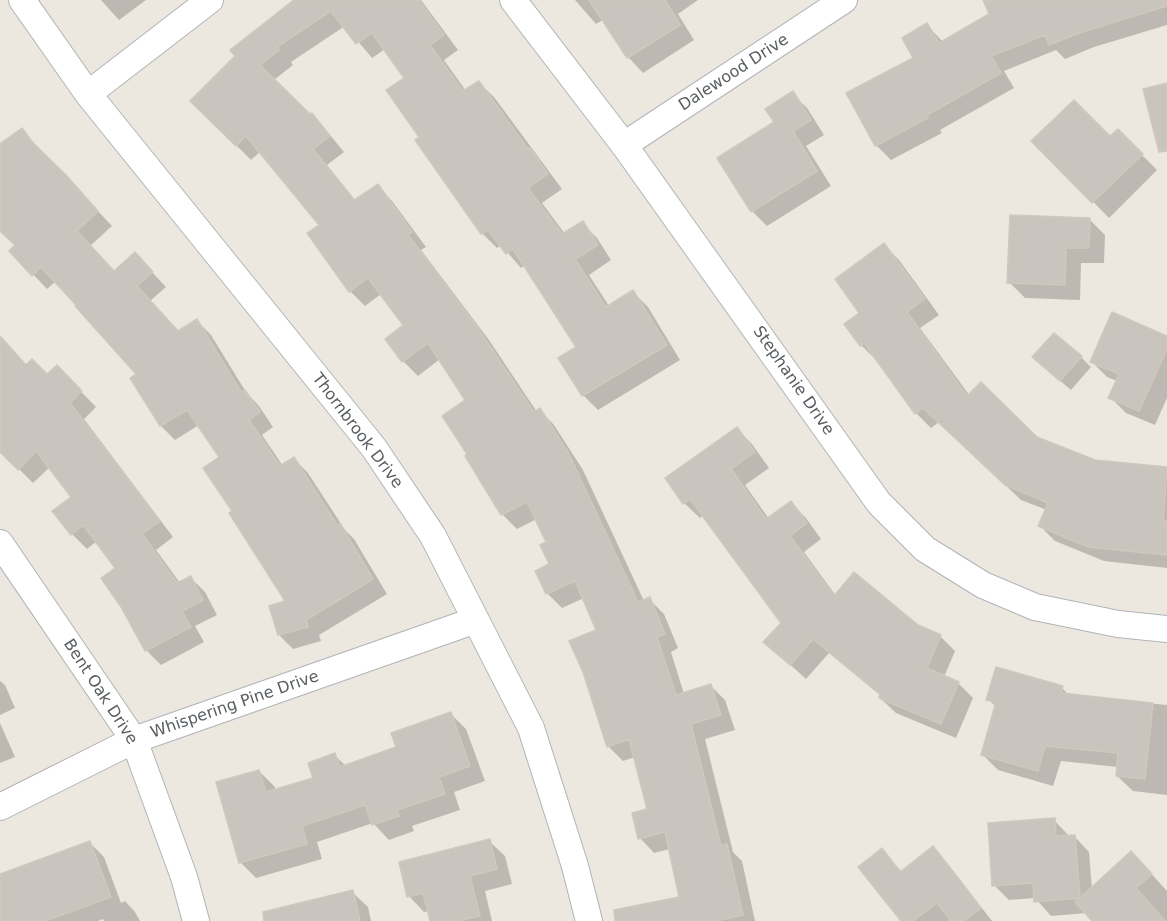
<!DOCTYPE html>
<style>
body{margin:0}
canvas{display:block;background:#ece7df}
</style>
<canvas width="1167" height="921"></canvas>
<script>
const context = document.querySelector('canvas').getContext('2d');
context.lineJoin = 'round';
function fill(path, color) {
  context.fillStyle = color;
  context.fill(path, 'evenodd');
}
function toPath(rows) {
  const path = new Path2D();
  for (const r of rows) {
    path.moveTo(r[0], r[1]);
    for (let i = 2; i < r.length; i += 2) path.lineTo(r[i], r[i + 1]);
  }
  return path;
}
function trace(path, color, width, dash) {
  context.strokeStyle = color;
  context.lineWidth = width;
  context.lineCap = dash ? 'butt' : 'round';
  context.setLineDash(dash || []);
  context.stroke(path);
}
function write(font, color, halo, rows, align = 'center') {
  context.font = font + ' "DejaVu Sans",sans-serif';
  context.lineWidth = 4.5;
  context.setLineDash([]);
  context.textBaseline = 'middle';
  context.strokeStyle = halo;
  context.fillStyle = color;
  for (const [text, x, y, turn = 0] of rows) {
    context.save();
    context.translate(x, y);
    context.rotate((+turn || 0) * Math.PI / 180);
    context.textAlign = isNaN(turn) ? turn : align;
    if (halo) context.strokeText(text, 0, 0);
    context.fillText(text, 0, 0);
    context.restore();
  }
}
fill(toPath([
 [101,0,146,0,119,20],
 [292,0,421,0,458,50,444,60,466,91,479,83,494,97,562,189,542,203,565,234,582,223,597,238,611,260,589,275,609,306,633,292,648,307,680,360,598,410,583,395,578,348,525,265,521,268,501,245,497,248,482,233,421,137,406,78,385,49,372,58,345,26,291,62,293,65,274,80,326,130,344,152,327,165,356,201,378,186,392,201,426,247,421,250,489,340,537,412,540,410,554,425,583,470,644,601,649,599,664,614,678,648,671,652,684,694,711,686,725,700,735,730,705,739,733,852,742,861,755,921,656,921,681,898,670,849,654,853,640,838,649,810,635,757,623,761,608,746,598,631,584,598,562,608,547,593,551,565,548,543,537,519,517,529,502,514,470,455,467,401,440,359,418,376,403,361,405,325,381,294,365,306,350,291,321,225,261,151,251,160,192,101,293,2],
 [575,0,698,0,678,14,694,40,643,73,628,57,603,20,596,24],
 [985,0,1167,0,1167,25,1094,47,1065,59,1056,50,1004,71,1014,88,940,130,942,133,891,160,876,145,915,59,927,25,943,42,991,14],
 [792,93,807,108,824,135,806,146,831,186,767,226,752,211,719,158,776,123],
 [22,130,112,226,90,246,115,273,149,269,166,287,150,301,178,332,197,321,211,335,246,392,259,406,273,427,262,435,283,466,294,459,308,473,345,530,354,539,387,594,319,635,321,641,293,649,279,635,288,602,234,512,221,458,199,425,175,440,161,426,132,378,138,375,78,305,56,281,47,289,11,251,16,246,0,230,0,146],
 [1118,131,1157,170,1109,218,1034,141,1110,138],
 [1089,219,1105,235,1104,263,1081,263,1080,300,1025,298,1009,282],
 [884,245,899,260,939,315,920,328,970,396,1036,438,1095,462,1167,469,1167,568,1104,561,1055,541,1040,526,1047,510,1021,500,939,422,931,428,916,413,877,359,876,360,861,345,846,324,861,313],
 [0,337,27,366,47,376,57,367,96,407,84,419,173,537,156,550,180,583,190,577,205,592,217,615,195,626,204,642,161,665,146,650,117,569,97,541,87,549,72,534,73,497,50,467,33,483,0,450],
 [1167,338,1167,398,1155,425,1126,413,1110,397,1117,381,1107,377,1091,361],
 [1081,357,1091,367,1071,390,1045,368],
 [737,429,752,444,769,468,745,485,769,519,791,503,806,518,821,539,804,552,836,596,940,636,955,651,944,677,958,683,973,698,956,738,896,713,880,698,881,696,829,653,806,679,765,642,783,623,704,515,700,518,684,503,667,478],
 [0,681,5,685,15,708,0,715],
 [1062,688,1070,696,1167,705,1167,795,1133,791,1117,776,1118,767,1061,761,1053,786,998,770,982,754,996,707,988,699],
 [451,714,466,729,485,781,454,792,460,810,412,826,414,831,389,840,373,823,317,842,322,859,256,878,240,862,259,771,275,787,275,790,315,779,334,755,346,766,398,748],
 [0,723,15,757,0,763],
 [1054,820,1070,837,1074,836,1089,852,1092,889,1146,868,1167,891,1167,921,1094,921,1087,913,1051,916,1035,898,1009,900,994,885],
 [489,841,505,856,512,884,485,891,492,921,431,921,429,911,424,912,409,896],
 [89,842,104,857,121,903,125,901,135,912,140,921,104,921,103,919,98,921,0,921,0,890],
 [933,848,948,864,992,921,953,921,951,919,949,921,902,921,882,850,902,872],
 [352,892,368,907,371,921,272,921]
]), '#0003');
const building = toPath([
 [294,0,419,0,444,35,430,45,463,91,479,81,528,149,530,148,548,174,528,188,562,234,583,221,598,245,575,259,606,307,633,290,667,345,582,396,558,358,576,347,513,249,506,254,488,230,481,234,415,140,419,137,386,90,404,78,372,33,356,44,331,11,277,47,279,50,260,65,310,114,312,113,330,136,313,149,354,200,378,184,412,232,408,235,475,324,534,412,540,408,569,454,638,602,650,597,665,634,657,637,676,695,711,684,721,715,691,724,721,846,727,844,743,915,716,921,615,921,614,910,679,897,665,832,638,839,632,813,647,809,629,739,607,747,583,672,569,641,596,630,575,581,546,594,535,571,549,564,540,545,546,542,527,502,501,515,465,456,467,454,442,416,465,400,428,343,402,362,385,339,403,325,368,278,349,292,307,233,319,225,246,136,236,146,190,101,235,56,230,50,294,0],
 [589,0,665,0,680,25,627,58,589,0],
 [983,0,1167,0,1167,6,1079,33,1049,45,1045,35,991,56,1001,73,927,115,928,118,875,146,846,93,913,58,902,38,927,23,939,43,989,14,983,0],
 [1167,83,1167,151,1159,152,1143,89,1167,83],
 [793,91,811,120,793,131,817,171,751,212,717,158,774,122,765,109,793,91],
 [1074,100,1110,136,1118,129,1143,154,1092,203,1031,141,1074,100],
 [22,128,33,143,66,175,98,211,77,231,114,271,135,252,153,272,137,286,178,331,197,319,241,392,245,390,260,412,249,420,280,466,294,457,337,525,340,523,373,579,306,620,308,627,278,635,269,606,285,601,229,513,232,511,203,468,219,457,187,410,160,426,130,378,136,374,75,306,76,305,41,267,32,276,9,251,15,245,0,231,0,144,22,128],
 [1010,215,1090,218,1089,248,1066,248,1065,285,1007,283,1010,215],
 [884,243,925,299,907,312,967,396,981,382,1037,437,1095,460,1167,467,1163,521,1167,521,1167,555,1088,547,1038,526,1048,503,1005,485,923,408,915,414,864,343,860,346,844,324,859,313,835,279,884,243],
 [1112,312,1167,336,1167,349,1139,411,1108,398,1119,374,1090,362,1112,312],
 [1054,333,1082,356,1060,381,1032,357,1054,333],
 [0,336,26,365,32,359,47,374,57,365,82,391,70,403,160,521,142,534,177,583,191,576,203,600,182,611,191,627,145,651,121,607,101,578,115,568,83,525,71,535,52,511,71,497,36,451,18,470,0,452,0,336],
 [737,427,755,452,731,469,766,519,791,501,807,523,790,536,834,596,854,572,918,625,941,635,927,668,959,682,941,724,879,698,880,694,813,639,790,665,763,642,781,623,690,499,683,504,665,478,737,427],
 [996,667,1063,686,1061,693,1153,703,1145,779,1116,776,1118,753,1045,746,1038,771,981,755,996,702,986,700,996,667],
 [451,712,470,766,439,777,445,794,397,810,399,816,372,825,365,805,302,826,307,844,239,863,216,782,259,770,266,792,313,778,308,763,335,753,340,767,396,747,391,733,451,712],
 [1055,818,1056,836,1075,835,1080,898,1131,851,1152,874,1136,888,1165,921,1092,921,1075,902,1079,898,1034,902,1033,883,992,886,988,823,1055,818],
 [490,839,497,869,470,876,480,916,457,921,430,921,423,893,407,897,399,862,490,839],
 [90,841,111,897,45,921,0,921,0,874,90,841],
 [933,846,981,908,964,921,951,921,937,903,913,921,901,921,858,867,882,848,900,872,933,846],
 [353,890,360,921,264,921,263,912,353,890]
]);
fill(building, '#c9c4be');
trace(building, '#d1c7bd', 1.5);
const street = toPath([
 [22,0,88,94,374,448,433,536,531,728,575,866,589,921],
 [513,0,624,145,879,503,925,549,983,585,1035,607,1118,624,1167,629],
 [88,94,210,0],
 [624,145,844,0],
 [0,543,134,740,184,877,196,921],
 [0,807,134,740,476,620]
]);
trace(street, '#b0b4b8', 28);
trace(street, '#fff', 26);
write('16px', '#585d61', '#fff', [
 ["Dalewood Drive",734,73,-33],
 ["Stephanie Drive",793,381,55],
 ["Thornbrook Drive",357,431,53],
 ["Bent Oak Drive",100,692,57],
 ["Whispering Pine Drive",235,705,-19]
]);
</script>
